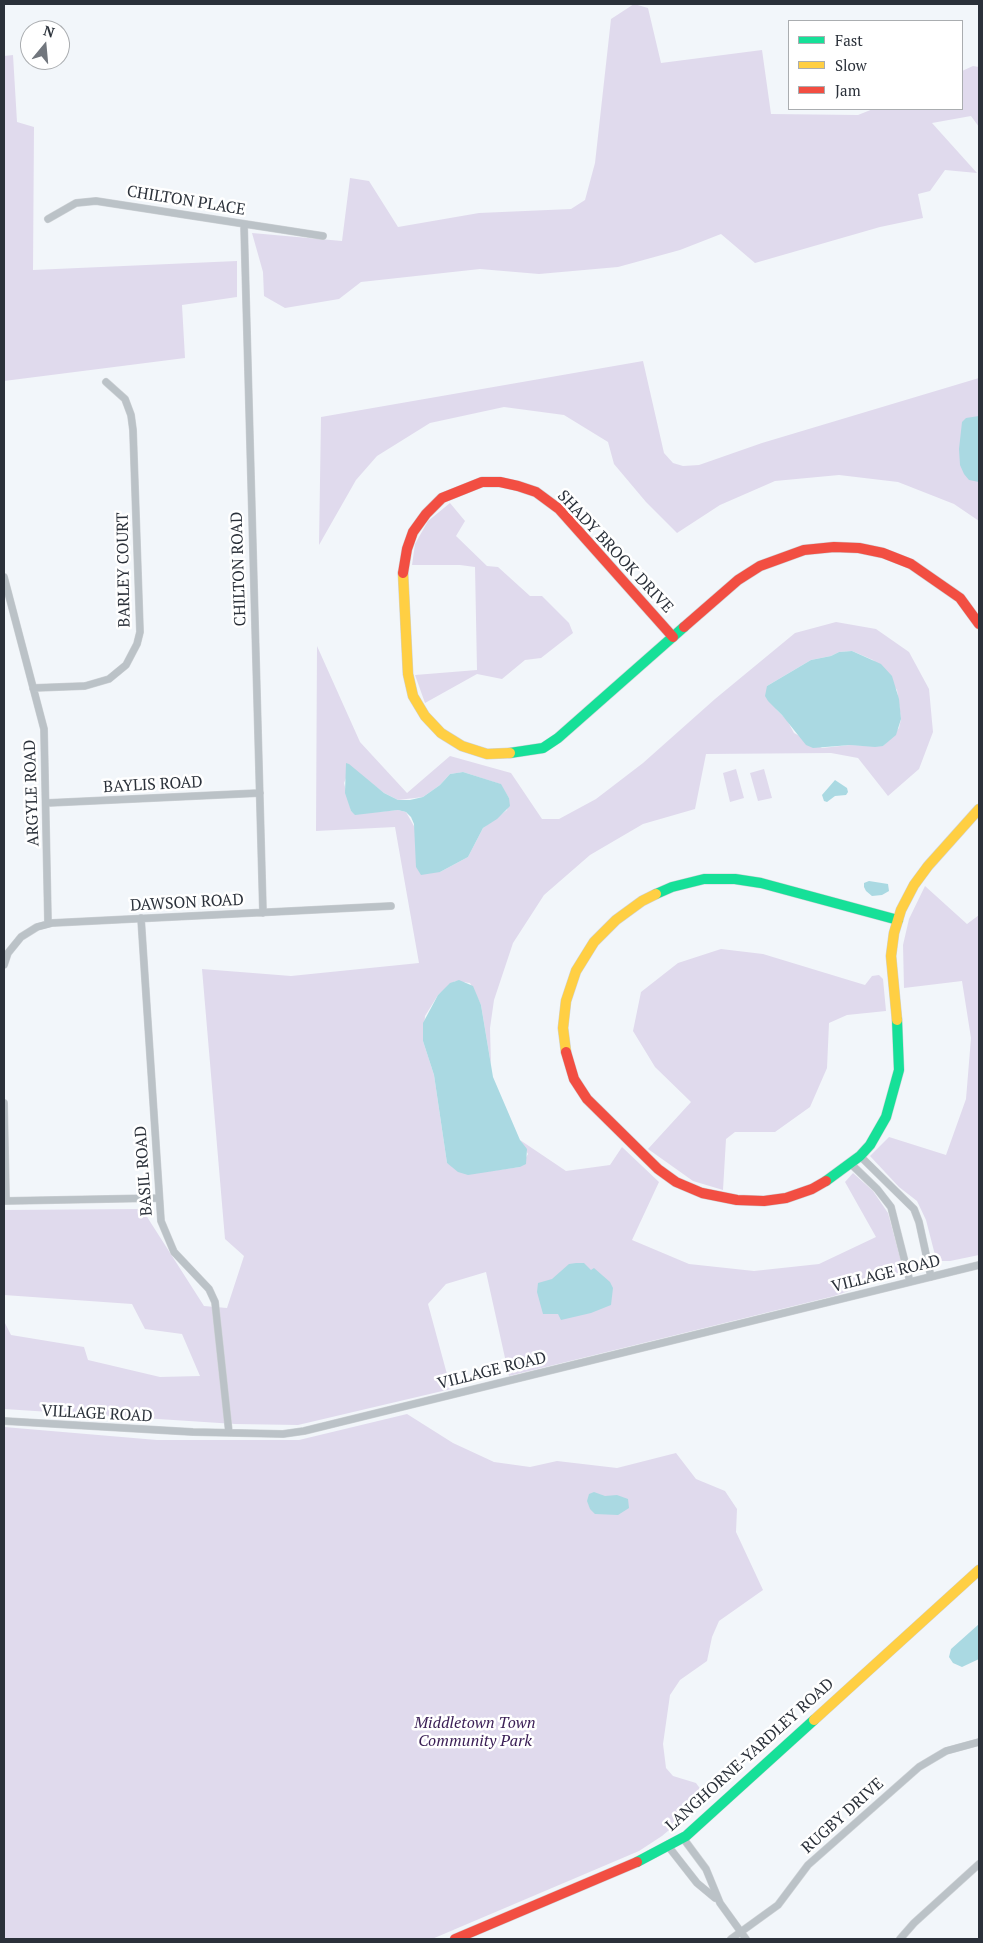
<!DOCTYPE html>
<style>
body{margin:0}
#map{position:relative;width:983px;height:1943px;overflow:hidden;background:#f2f6fa;font-family:"PT Serif",serif}
canvas{display:block}
.frame{position:absolute;inset:0;border:5px solid #2b313a;pointer-events:none}
.legend{position:absolute;left:788px;top:20px;width:175px;height:90px;box-sizing:border-box;background:#fff;border:1px solid #aaadb0;margin:0;padding:6px 9px;list-style:none;font-size:15px;color:#2b313a}
.legend li{display:flex;align-items:center;gap:10px;height:25px}
.legend b{width:25px;border:1px solid #aaadb0}
.north{position:absolute;left:20px;top:20px;width:50px;height:50px;box-sizing:border-box;background:#fff;border:1px solid #aaadb0;border-radius:50%;rotate:17deg;font-size:14px;font-weight:700;line-height:20px;text-align:center;color:#2b313a}
.north::after{content:'';display:block;margin:auto;width:18px;height:22px;background:#71767d;clip-path:polygon(50% 0,100% 100%,50% 72%,0 100%)}
</style>
<div id="map">
<canvas width="983" height="1943"></canvas>
<div class="frame"></div>
<ul class="legend">
<li><b style="height:6px;background:#16e098"></b>Fast</li>
<li><b style="height:6px;background:#ffcf43"></b>Slow</li>
<li><b style="height:6px;background:#f24e42"></b>Jam</li>
</ul>
<div class="north">N</div>
</div>
<script>
const context = document.querySelector('canvas').getContext('2d');
context.lineJoin = 'round';
function fill(path, color) {
  context.fillStyle = color;
  context.fill(path, 'evenodd');
}
function toPath(rows) {
  const path = new Path2D();
  for (const r of rows) {
    path.moveTo(r[0], r[1]);
    for (let i = 2; i < r.length; i += 2) path.lineTo(r[i], r[i + 1]);
  }
  return path;
}
function trace(path, color, width, dash) {
  context.strokeStyle = color;
  context.lineWidth = width;
  context.lineCap = dash ? 'butt' : 'round';
  context.setLineDash(dash || []);
  context.stroke(path);
}
function write(font, color, halo, rows, align = 'center') {
  context.font = font + ' "PT Serif",serif';
  context.lineWidth = 5;
  context.setLineDash([]);
  context.textBaseline = 'middle';
  context.strokeStyle = halo;
  context.fillStyle = color;
  for (const [text, x, y, turn = 0] of rows) {
    context.save();
    context.translate(x, y);
    context.rotate((+turn || 0) * Math.PI / 180);
    context.textAlign = isNaN(turn) ? turn : align;
    if (halo) context.strokeText(text, 0, 0);
    context.fillText(text, 0, 0);
    context.restore();
  }
}
fill(toPath([
 [634,4,648,8,661,63,762,50,771,114,858,115,873,109,962,109,962,71,973,66,979,67,979,127,971,116,932,123,977,173,945,170,930,191,918,194,923,218,880,227,755,263,721,234,680,250,618,267,539,274,480,269,361,282,339,299,285,308,264,296,263,272,252,233,342,241,350,178,369,181,398,227,479,213,571,209,585,200,595,163,611,19],
 [13,55,17,122,34,127,33,270,237,261,237,297,182,305,185,358,4,381,4,56],
 [643,361,664,453,673,463,683,466,699,465,762,443,979,378,979,521,954,504,898,482,839,475,775,481,720,505,677,533,646,502,614,464,608,442,564,415,504,407,430,423,377,456,356,480,319,545,321,417],
 [450,503,465,521,456,536,487,566,498,567,530,596,542,596,569,623,573,633,541,658,525,660,502,679,477,674,425,703,415,675,477,670,475,567,460,565,412,565,415,544,428,521],
 [836,622,876,629,909,652,929,689,933,732,919,769,888,796,858,758,831,753,706,754,695,809,643,824,590,855,544,895,513,943,494,1000,490,1028,491,1065,481,1005,470,983,455,981,438,995,425,1016,423,1041,434,1075,447,1163,468,1174,520,1167,528,1154,520,1140,566,1171,610,1165,622,1147,659,1182,632,1240,689,1264,754,1271,819,1264,876,1237,845,1182,853,1173,873,1191,888,1213,902,1265,899,1272,892,1276,834,1296,509,1376,486,1272,446,1284,428,1304,451,1389,298,1425,235,1424,4,1409,4,1321,11,1335,84,1347,88,1360,160,1377,200,1376,182,1334,145,1329,132,1304,4,1295,4,1210,142,1209,204,1306,227,1308,244,1256,225,1239,202,969,291,976,419,963,395,827,316,831,317,646,360,742,407,793,450,756,511,773,542,819,559,819,596,799,643,763,715,699,795,633],
 [852,651,873,660,897,690,901,719,899,728,883,746,850,745,822,748,794,733,787,720,777,710,767,686,811,660,831,656,839,652],
 [346,764,384,793,398,800,423,797,440,785,450,774,463,772,500,784,509,798,507,810,483,828,468,857,440,872,406,812,398,810,355,814,351,811,344,783,346,778],
 [736,769,744,798,730,802,723,773],
 [764,769,772,798,758,801,750,773],
 [925,886,967,924,979,915,979,1255,950,1261,941,1261,935,1255,926,1220,917,1201,899,1187,870,1156,889,1137,946,1155,966,1099,971,1038,962,981,904,988,903,945,909,919],
 [721,949,763,954,865,985,872,976,879,975,883,979,886,1011,847,1015,829,1023,827,1068,810,1107,775,1132,735,1132,726,1139,723,1190,693,1181,648,1149,691,1102,655,1067,633,1031,641,992,678,963],
 [407,1414,453,1443,494,1462,530,1467,557,1461,617,1468,676,1453,696,1479,725,1491,737,1509,736,1532,763,1590,719,1621,712,1637,707,1661,680,1680,670,1695,663,1744,666,1768,673,1776,696,1783,707,1798,662,1836,639,1851,432,1939,4,1939,4,1427,157,1440,299,1440]
]), '#e0daed');
fill(toPath([
 [979,416,979,482,969,480,964,474,960,465,959,449,962,422,966,418],
 [852,651,881,664,892,676,899,699,901,719,896,735,883,746,875,747,850,745,813,748,806,745,782,715,768,701,765,696,767,686,811,660,831,656,839,652],
 [346,763,349,764,384,793,398,800,410,800,423,797,440,785,450,774,463,772,501,784,509,798,510,806,497,819,483,828,468,857,440,872,421,875,416,867,414,824,411,817,406,812,398,810,355,815,351,811,345,793],
 [835,780,847,788,848,792,846,795,835,796,827,802,824,801,822,795],
 [869,881,888,884,889,891,882,895,872,896,866,891,864,887,864,883],
 [459,980,473,986,481,1005,493,1077,520,1140,527,1149,526,1164,520,1167,468,1175,458,1172,447,1163,434,1075,423,1041,423,1023,438,995,450,983],
 [576,1263,584,1263,591,1270,594,1268,610,1282,613,1288,611,1305,591,1313,561,1320,558,1314,543,1314,537,1292,538,1283,552,1279,569,1264],
 [594,1492,605,1496,617,1495,628,1499,629,1508,618,1515,595,1514,590,1509,587,1501,589,1494],
 [979,1624,979,1659,962,1667,953,1663,949,1657,951,1649]
]), '#aad9e2');
const street = toPath([
 [48,219,76,203,96,201,323,236],
 [244,224,263,913],
 [4,577,44,729,48,923],
 [33,688,85,686,109,679,126,665,137,644,140,632,133,430,131,415,125,399,106,382],
 [47,803,260,793],
 [141,918,161,1221,174,1252,209,1289,215,1302,229,1433],
 [4,965,8,953,21,937,37,927,52,923,391,906],
 [4,1103,6,1201],
 [860,1156,914,1209,919,1222,931,1277],
 [851,1164,877,1189,891,1207,910,1282],
 [4,1201,159,1198],
 [4,1421,193,1432,283,1434,304,1431,979,1265],
 [683,1838,706,1869,720,1903,746,1939],
 [668,1846,697,1883,715,1898],
 [731,1939,778,1905,808,1865,919,1767,946,1751,979,1742],
 [900,1939,914,1923,979,1864]
]);
const fast = toPath([
 [510,753,543,748,558,738,684,627],
 [656,894,672,887,704,879,735,879,761,883,898,920],
 [826,1181,860,1156,870,1145,886,1117,899,1070,897,1020],
 [637,1862,686,1836,814,1720]
]);
const slow = toPath([
 [403,573,408,674,413,696,425,716,441,733,462,746,487,754,510,753],
 [897,1020,891,956,894,933,901,910,914,885,928,866,979,809],
 [566,1052,563,1028,566,1001,576,971,594,942,616,920,642,901,656,894],
 [814,1720,979,1570]
]);
const jam = toPath([
 [403,573,407,549,413,532,426,514,442,498,482,482,500,482,518,486,536,492,559,509,673,637],
 [684,627,738,580,760,566,804,550,834,547,859,548,883,553,911,564,960,598,979,624],
 [566,1052,574,1079,587,1099,658,1169,676,1182,702,1193,737,1200,764,1201,786,1198,812,1189,826,1181],
 [455,1939,637,1862]
]);
trace(street, '#cfd3d7', 8);
trace(fast, '#cfd3d7', 11);
trace(slow, '#cfd3d7', 11);
trace(jam, '#cfd3d7', 11);
trace(street, '#bbc2c7', 7);
trace(fast, '#16e098', 10);
trace(slow, '#ffcf43', 10);
trace(jam, '#f24e42', 10);
write('16px', '#2b313a', '#fff', [
 ["CHILTON PLACE",186,201,9],
 ["SHADY BROOK DRIVE",615,552,47],
 ["CHILTON ROAD",239,569,-92],
 ["BARLEY COURT",124,570,-91],
 ["BAYLIS ROAD",153,785,-3],
 ["ARGYLE ROAD",32,793,-92],
 ["DAWSON ROAD",187,903,-3],
 ["BASIL ROAD",144,1171,-94],
 ["VILLAGE ROAD",886,1274,-14],
 ["VILLAGE ROAD",492,1371,-14],
 ["VILLAGE ROAD",97,1414,3],
 ["LANGHORNE-YARDLEY ROAD",750,1755,-42],
 ["RUGBY DRIVE",843,1816,-42]
]);
write('italic 16px', '#391d54', '#fff', [
 ["Middletown Town",475,1723],
 ["Community Park",475,1741]
]);
</script>
